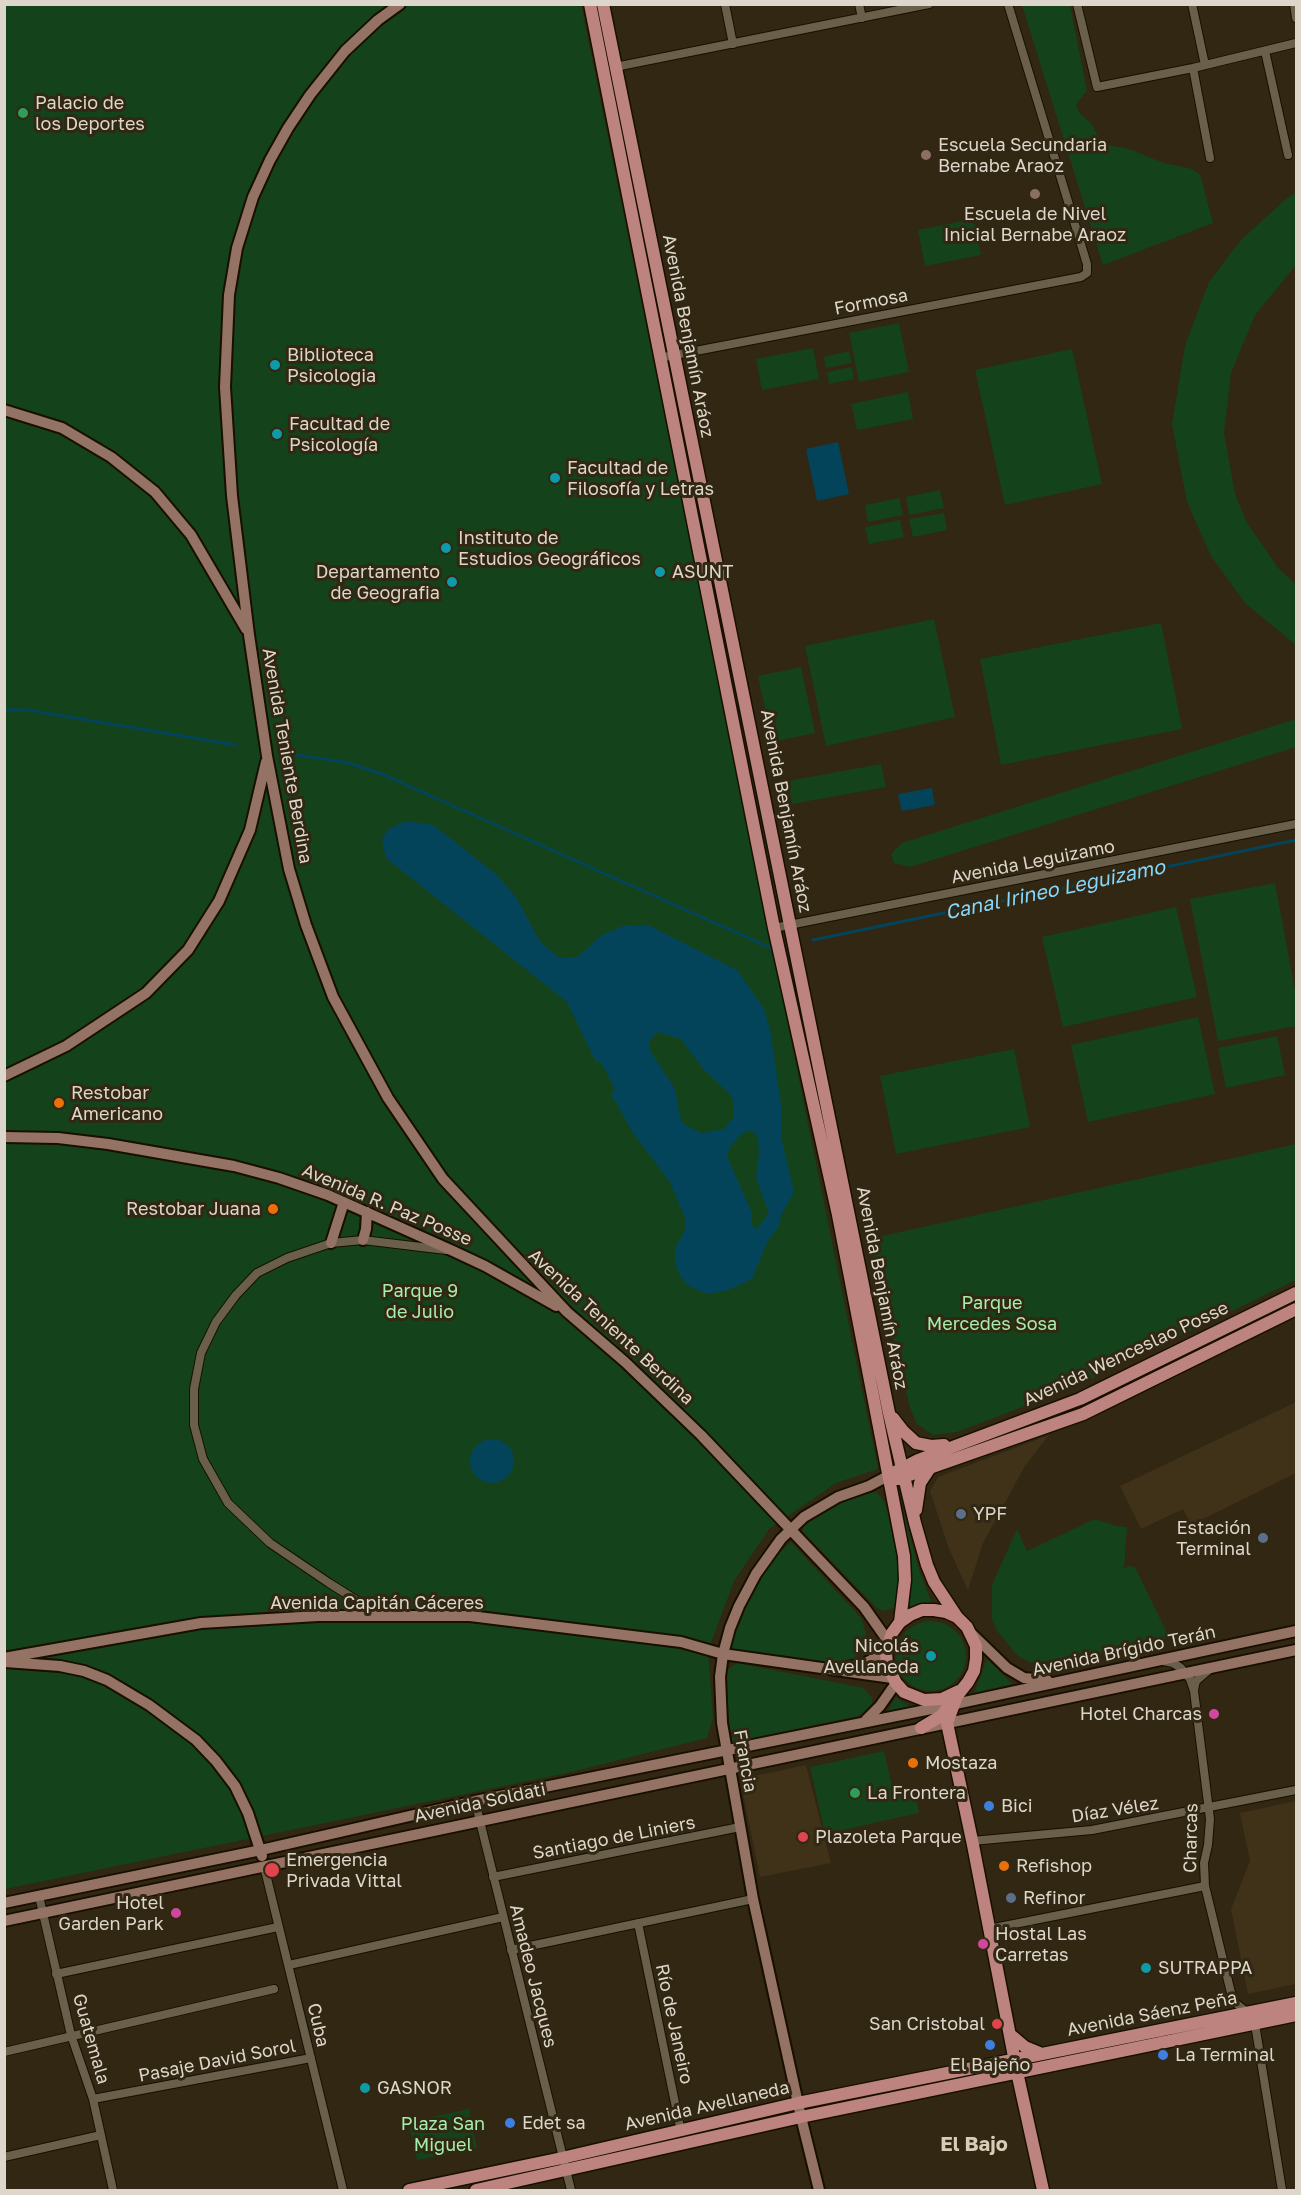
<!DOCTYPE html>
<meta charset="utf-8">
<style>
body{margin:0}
#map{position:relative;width:1301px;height:2195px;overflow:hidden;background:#312713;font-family:"Golos Text",sans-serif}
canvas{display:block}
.frame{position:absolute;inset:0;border:6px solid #ddd7cb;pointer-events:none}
</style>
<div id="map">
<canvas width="1301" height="2195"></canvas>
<div class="frame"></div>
</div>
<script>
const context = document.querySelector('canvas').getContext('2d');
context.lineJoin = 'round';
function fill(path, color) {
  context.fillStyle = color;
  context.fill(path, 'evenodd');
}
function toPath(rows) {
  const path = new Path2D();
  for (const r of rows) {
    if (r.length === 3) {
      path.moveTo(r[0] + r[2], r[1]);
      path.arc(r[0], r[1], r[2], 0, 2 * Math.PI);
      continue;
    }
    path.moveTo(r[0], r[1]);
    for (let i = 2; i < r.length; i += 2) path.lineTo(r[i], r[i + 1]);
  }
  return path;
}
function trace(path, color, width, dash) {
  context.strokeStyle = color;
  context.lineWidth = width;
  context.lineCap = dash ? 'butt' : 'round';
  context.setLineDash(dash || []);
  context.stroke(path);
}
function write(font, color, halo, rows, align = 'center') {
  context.font = font + ' "Golos Text",sans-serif';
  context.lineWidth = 6;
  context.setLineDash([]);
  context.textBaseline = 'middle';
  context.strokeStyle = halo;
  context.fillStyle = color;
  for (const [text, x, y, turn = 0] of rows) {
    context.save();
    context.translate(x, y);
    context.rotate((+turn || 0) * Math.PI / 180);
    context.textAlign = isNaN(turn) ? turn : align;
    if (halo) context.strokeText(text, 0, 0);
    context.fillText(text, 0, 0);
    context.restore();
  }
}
fill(toPath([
 [1296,1402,1296,1473,1191,1525,1183,1509,1141,1529,1120,1486],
 [1049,1435,1025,1466,983,1543,968,1590,949,1549,930,1491,938,1477],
 [806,1765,831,1863,760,1877,740,1779],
 [1296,1801,1296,1984,1248,1994,1231,1909,1250,1861,1240,1813]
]), '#3f3218');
fill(toPath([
 [5,5,581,5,878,1469,836,1483,769,1529,734,1581,708,1651,713,1718,707,1738,567,1773,5,1889],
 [1022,5,1070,5,1087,91,1076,104,1080,114,1091,123,1102,144,1129,149,1164,163,1192,169,1200,174,1213,223,1103,265],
 [1296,193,1296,265,1255,315,1231,373,1224,433,1235,494,1247,523,1279,569,1296,585,1296,645,1245,603,1211,556,1187,502,1172,424,1185,346,1209,282,1240,241,1287,198],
 [973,219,981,255,925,266,918,230],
 [899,323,909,372,859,382,849,333],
 [813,348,819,379,762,390,756,359],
 [1072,349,1102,484,1005,505,975,370],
 [849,351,852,363,826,368,824,357],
 [852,367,854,379,829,384,827,372],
 [908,392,913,419,857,430,851,404],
 [940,490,944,508,909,515,906,497],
 [899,498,903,515,868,522,865,505],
 [944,513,947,530,913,537,909,519],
 [900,520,904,537,869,544,865,527],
 [934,619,955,717,826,746,805,646],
 [1161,623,1182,729,1001,765,980,659],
 [801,667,815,733,772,742,758,676],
 [1296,719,1296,747,910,867,894,863,891,854,902,843],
 [881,764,886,787,792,804,788,781],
 [1275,883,1296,996,1296,1026,1218,1041,1190,899],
 [1176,907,1197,997,1063,1027,1042,937],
 [1198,1017,1215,1094,1088,1122,1071,1045],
 [1277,1036,1285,1075,1226,1088,1218,1048],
 [1014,1049,1030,1127,896,1154,880,1076],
 [1296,1144,1296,1280,1075,1387,957,1432,933,1435,917,1424,910,1408,869,1239],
 [876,1492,883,1499,887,1511,898,1561,899,1583,898,1598,894,1608,884,1611,877,1608,803,1532,803,1526,824,1512,856,1496],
 [898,1494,919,1570,931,1601,930,1604,910,1608,908,1605,912,1565],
 [1095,1519,1116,1526,1127,1527,1124,1568,1130,1566,1135,1567,1167,1633,1168,1638,1057,1665,1043,1666,1029,1662,1017,1655,998,1632,992,1619,992,1585,1017,1529,1027,1551],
 [791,1542,861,1618,866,1633,864,1648,852,1660,833,1663,729,1649,754,1587,770,1562],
 [931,1656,35],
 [987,1659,1012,1684,974,1693],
 [737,1663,864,1688,872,1698,872,1706,858,1716,732,1742,726,1700,726,1671],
 [895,1697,910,1707,888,1712],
 [884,1751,894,1795,914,1791,919,1813,825,1834,810,1767],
 [469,2109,477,2148,417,2160,408,2122]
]), '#14431b');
fill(toPath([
 [838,442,849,494,817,501,806,449],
 [932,788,935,805,902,811,898,794],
 [405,821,433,825,496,874,516,897,539,940,559,958,577,957,602,935,625,925,650,926,737,970,764,1009,770,1030,782,1112,781,1136,794,1192,781,1215,778,1228,768,1240,752,1279,729,1290,707,1294,687,1285,679,1274,675,1262,675,1249,685,1230,685,1218,670,1182,633,1133,611,1094,615,1089,601,1062,596,1062,567,1002,386,858,382,840,388,829],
 [657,1032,681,1039,704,1070,730,1094,734,1104,733,1118,724,1129,702,1133,688,1127,681,1121,675,1089,649,1049,650,1040],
 [751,1130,758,1138,759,1153,756,1178,769,1213,757,1229,752,1225,752,1213,727,1156,730,1147,741,1134],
 [492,1461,22]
]), '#04445a');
trace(toPath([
 [4,710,28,710,236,745],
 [279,752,349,763,382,774,771,948],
 [813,940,1296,840]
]), '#04445a', 3);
const street = toPath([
 [725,4,733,44],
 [859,4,862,18],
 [1077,4,1097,87,1193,68,1296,43],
 [1192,4,1205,65],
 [1294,4,1296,18],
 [1265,51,1288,155],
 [615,67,929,4],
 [1193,68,1210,158],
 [659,358,1081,277,1087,273,1087,264,1008,4],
 [774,928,1296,824],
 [380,1615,329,1583,270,1543,228,1503,203,1459,194,1425,194,1389,201,1353,216,1322,236,1295,257,1273,287,1258,331,1243,363,1240,446,1250],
 [1163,1661,1173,1663,1181,1668,1190,1679,1194,1691,1210,1819,1208,1845,1204,1863,1205,1886,1233,2001,1248,2013,1255,2024,1282,2190],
 [1194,1690,1196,1681,1210,1669],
 [475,1801,571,2190],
 [972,1841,1092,1830,1296,1790],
 [264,1866,343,2190],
 [493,1877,740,1827],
 [39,1896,71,2035,93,2099,113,2190],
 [638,1923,681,2132],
 [989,1929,1205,1886],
 [511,1950,753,1899],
 [289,1965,503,1917],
 [56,1974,278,1927],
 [4,2052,274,1989],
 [93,2099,311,2058],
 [4,2157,101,2135]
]);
const secondary = toPath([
 [400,4,378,20,345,51,310,95,288,128,270,160,253,197,237,248,229,295,225,387,232,496,249,635,267,756,289,869,306,925,333,997,388,1098,443,1179,567,1312,625,1362,701,1435,864,1607,888,1641],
 [4,410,62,428,111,457,155,492,191,535,246,629],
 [4,1076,66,1046,146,993,188,950,219,901,250,830,266,762],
 [4,1137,58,1138,108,1144,234,1166,279,1178,328,1195,453,1251,485,1266,556,1306],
 [363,1240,366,1229,367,1212],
 [331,1243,344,1202],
 [972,1634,1007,1668,1024,1678,1047,1680],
 [4,1658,201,1623,318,1616,470,1616,681,1642,723,1654,892,1678],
 [5,1662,60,1666,84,1671,107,1680,149,1705,196,1740,216,1761,235,1786,248,1813,262,1856],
 [842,1668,864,1664,886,1652],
 [866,1720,880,1706,896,1683],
 [4,1903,261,1850,475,1801,946,1706,1296,1631],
 [4,1921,1296,1650],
 [819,2190,801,2117,753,1899,722,1723,720,1677,723,1654,730,1628,739,1606,756,1574,781,1539,804,1517,838,1497,869,1486,888,1476]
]);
const primary = toPath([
 [590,4,774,928,838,1215,904,1556,905,1580,900,1622],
 [603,4,889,1413,915,1523,927,1565,934,1582,957,1617],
 [893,1418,903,1431,916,1443,931,1446,944,1445],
 [895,1472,918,1460,1080,1399,1296,1293],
 [898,1479,1083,1414,1296,1309],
 [916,1510,920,1483,930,1468],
 [959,1691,947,1723,973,1845,1017,2072,1043,2190],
 [921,1728,941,1716,968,1682,974,1671,976,1659,976,1646,967,1627,957,1617,946,1612,934,1610,922,1610,910,1615,900,1622,892,1633,886,1652,887,1665,896,1683,904,1692,924,1700,942,1699,959,1691],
 [1012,2036,1025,2047,1042,2054],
 [409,2190,562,2158,798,2103,1296,2003],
 [476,2190,801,2117,1296,2015]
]);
trace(street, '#180f01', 10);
trace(secondary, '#180f01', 14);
trace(primary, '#180f01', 15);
trace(street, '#6a5f4a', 8);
trace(secondary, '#947264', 10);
trace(primary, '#bd847f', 12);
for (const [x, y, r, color] of [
 [23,113,6,"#2e9e5b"],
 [926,155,6,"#8d6e63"],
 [1035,194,6,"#8d6e63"],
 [275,365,6,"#0f9aa8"],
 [277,434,6,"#0f9aa8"],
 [555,478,6,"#0f9aa8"],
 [446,548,6,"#0f9aa8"],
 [660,572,6,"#0f9aa8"],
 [452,582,6,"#0f9aa8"],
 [59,1103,6,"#e8710a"],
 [273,1209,6,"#e8710a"],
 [961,1514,6,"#5c6f8a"],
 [1263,1538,6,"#5c6f8a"],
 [931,1656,6,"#0f9aa8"],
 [1214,1714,6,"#d1479c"],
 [913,1763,6,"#e8710a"],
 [855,1793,6,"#2e9e5b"],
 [989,1806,6,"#3f7fe0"],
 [803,1837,6,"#e0444e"],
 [1004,1866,6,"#e8710a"],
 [272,1870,8,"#e0444e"],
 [1011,1898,6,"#5c6f8a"],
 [176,1913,6,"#d1479c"],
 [983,1944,6,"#d1479c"],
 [1146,1968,6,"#0f9aa8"],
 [997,2024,6,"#e0444e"],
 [990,2045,6,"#3f7fe0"],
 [1163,2055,6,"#3f7fe0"],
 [365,2088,6,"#0f9aa8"],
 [510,2123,6,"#3f7fe0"]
]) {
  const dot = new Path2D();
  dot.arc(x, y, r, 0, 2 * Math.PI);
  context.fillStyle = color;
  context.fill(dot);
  trace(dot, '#312713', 2);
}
write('18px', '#ddd7cb', '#312713', [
 ["Palacio de",35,103],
 ["los Deportes",35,124],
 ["Escuela Secundaria",938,145],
 ["Bernabe Araoz",938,166],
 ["Escuela de Nivel",1035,214,"center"],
 ["Inicial Bernabe Araoz",1035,235,"center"],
 ["Biblioteca",287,355],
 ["Psicologia",287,376],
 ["Facultad de",289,424],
 ["Psicología",289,445],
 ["Facultad de",567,468],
 ["Filosofía y Letras",567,489],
 ["Instituto de",458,538],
 ["Estudios Geográficos",458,559],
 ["Departamento",440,572,"right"],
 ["de Geografia",440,593,"right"],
 ["ASUNT",672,572],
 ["Restobar",71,1093],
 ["Americano",71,1114],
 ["Restobar Juana",261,1209,"right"],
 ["YPF",973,1514],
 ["Estación",1251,1528,"right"],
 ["Terminal",1251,1549,"right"],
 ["Nicolás",919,1646,"right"],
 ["Avellaneda",919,1667,"right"],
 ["Hotel Charcas",1202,1714,"right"],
 ["Mostaza",925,1763],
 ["La Frontera",867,1793],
 ["Bici",1001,1806],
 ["Plazoleta Parque",815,1837],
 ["Emergencia",286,1860],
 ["Privada Vittal",286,1881],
 ["Refishop",1016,1866],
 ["Refinor",1023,1898],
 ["Hotel",164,1903,"right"],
 ["Garden Park",164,1924,"right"],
 ["Hostal Las",995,1934],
 ["Carretas",995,1955],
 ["SUTRAPPA",1158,1968],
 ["San Cristobal",985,2024,"right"],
 ["La Terminal",1175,2055],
 ["El Bajeño",990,2065,"center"],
 ["GASNOR",377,2088],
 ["Edet sa",522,2123]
], 'left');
write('18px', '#ddd7cb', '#312713', [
 ["Formosa",871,302,-11],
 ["Avenida Benjamín Aráoz",688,336,79],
 ["Avenida Teniente Berdina",287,756,80],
 ["Avenida Benjamín Aráoz",786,811,79],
 ["Avenida Leguizamo",1033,862,-11],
 ["Avenida R. Paz Posse",387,1205,23],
 ["Avenida Benjamín Aráoz",882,1288,79],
 ["Avenida Teniente Berdina",611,1327,43],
 ["Avenida Wenceslao Posse",1126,1354,-25],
 ["Avenida Capitán Cáceres",377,1603],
 ["Avenida Brígido Terán",1124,1651,-12],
 ["Francia",745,1761,80],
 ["Avenida Soldati",480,1803,-12],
 ["Díaz Vélez",1115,1810,-9],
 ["Santiago de Liniers",614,1838,-11],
 ["Charcas",1191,1838,-89],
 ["Amadeo Jacques",533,1976,76],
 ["Avenida Sáenz Peña",1152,2014,-11],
 ["Río de Janeiro",674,2024,78],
 ["Cuba",318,2025,77],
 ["Guatemala",91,2039,74],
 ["Pasaje David Sorol",217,2061,-11],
 ["Avenida Avellaneda",707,2106,-13]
]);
write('18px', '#a6eeab', '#312713', [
 ["Parque 9",420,1291],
 ["de Julio",420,1312],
 ["Parque",992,1303],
 ["Mercedes Sosa",992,1324],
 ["Plaza San",443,2124],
 ["Miguel",443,2145]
]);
write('italic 20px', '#87d6fb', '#312713', [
 ["Canal Irineo Leguizamo",1055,890,-12]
]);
write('bold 20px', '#d8ccb4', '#312713', [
 ["El Bajo",974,2145]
]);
</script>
